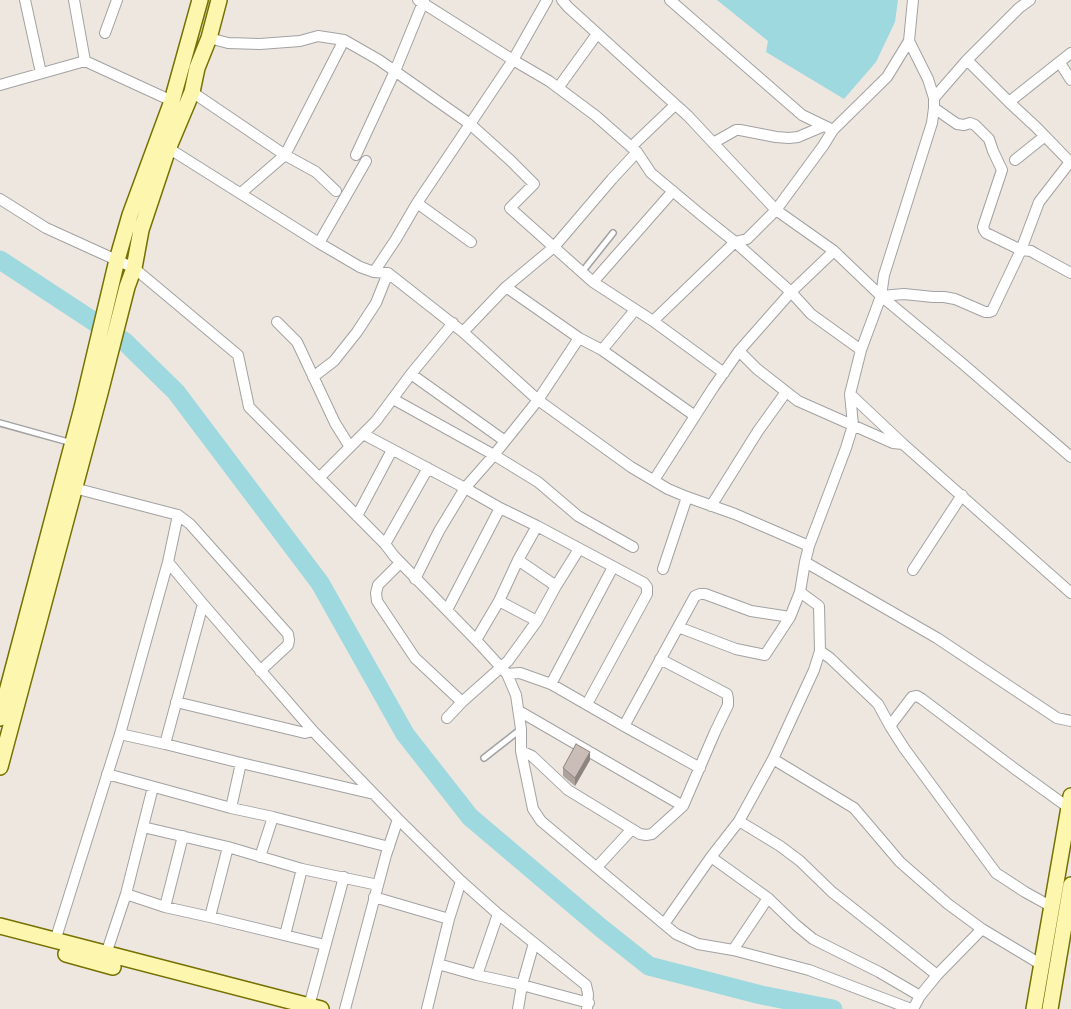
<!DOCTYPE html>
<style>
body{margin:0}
canvas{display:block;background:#eee7e0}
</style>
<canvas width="1071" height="1009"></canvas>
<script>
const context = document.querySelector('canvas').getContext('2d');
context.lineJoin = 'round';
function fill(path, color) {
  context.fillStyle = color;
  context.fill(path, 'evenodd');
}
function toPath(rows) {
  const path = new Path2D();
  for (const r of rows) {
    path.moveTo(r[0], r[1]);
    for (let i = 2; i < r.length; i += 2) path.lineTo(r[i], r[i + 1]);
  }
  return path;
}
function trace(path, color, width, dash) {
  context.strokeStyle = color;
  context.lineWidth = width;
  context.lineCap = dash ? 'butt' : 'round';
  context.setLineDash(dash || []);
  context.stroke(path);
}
fill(toPath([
 [717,0,898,0,895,22,876,62,844,99,766,52,768,41]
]), '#9dd9df');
trace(toPath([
 [0,260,125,342,176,392,320,583,405,734,470,817,601,928,649,966,761,995,833,1009]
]), '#9dd9df', 19);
const lane = toPath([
 [582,272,613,233],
 [0,423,72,443],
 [484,758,521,729]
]);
const street = toPath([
 [25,0,41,73],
 [74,0,85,61,172,101],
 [418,0,513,60,549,81,596,116,637,152,651,173,700,214,735,242,791,292,811,314,861,350],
 [562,0,568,7,688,116,776,210,834,251,881,296,963,364,1071,457],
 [670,0,802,115,833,130,887,77,909,41,913,0],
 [105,33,117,0],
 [209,38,228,43,260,44,300,41,318,36,344,40,379,60,470,124,510,160,534,184,510,208,593,282,653,321,724,373],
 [967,60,1009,102,1037,128,1071,163],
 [1060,63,1071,80],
 [0,85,85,61],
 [558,88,597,34],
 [192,92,285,155,316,172,336,191],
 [934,98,967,60,1019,8,1030,0],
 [1009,102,1071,53],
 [934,108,957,124,964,125,970,123,975,125,989,139,993,151,1002,170,983,227,984,230,986,233,1021,250,1031,251,1036,254,1071,273],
 [713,143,736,130,740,130,776,137,789,138,798,137,824,126],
 [165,146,319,243,360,267,374,272,388,273,463,332,538,400,631,467,668,489,687,497,735,514,809,546],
 [631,147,675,105],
 [356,155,395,71,424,0],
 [1015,160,1045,136],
 [241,193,285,155,344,40],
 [0,199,46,228,134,268,238,355,249,407,385,544,394,556,476,640,507,674,516,695,521,729,521,751,533,809,541,821,676,934,698,944,733,950,809,970,911,1009],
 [417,203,471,242],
 [319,243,366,161],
 [374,272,396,239,417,203,513,60,547,0],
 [593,282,673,191],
 [506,287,579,338],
 [881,296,904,294,933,297,944,297,955,299,985,312,989,312,992,311,1021,250,1039,202,1070,162],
 [653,321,735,242,747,239,776,210,823,146,833,130],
 [277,322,297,342,335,423,350,447],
 [463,332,506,287,554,247,612,179,637,152],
 [602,350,635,310],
 [739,351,757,369,798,401,893,443,903,444],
 [411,374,505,441],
 [313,377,334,361,357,332,376,303,388,273],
 [850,394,903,444,1071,593],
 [393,399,494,455,538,482,578,516,633,547],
 [363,434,465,488,500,508,537,526,644,583,647,587,647,594,587,704],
 [319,478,376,421,411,374,453,323],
 [654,480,713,388,739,351,791,292,834,251],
 [74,488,178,515,190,524,288,634,289,640,288,645,260,671],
 [711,506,758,431,786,392],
 [357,516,392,450],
 [385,544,428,468],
 [518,560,556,586],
 [168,562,203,604,313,731,398,819,461,881,498,914,534,943,586,985,588,994,587,1009],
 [805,562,937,638,1057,718,1071,721],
 [400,563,378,585,376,593,377,601,415,658,462,702],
 [663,569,687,497],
 [913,570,962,495],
 [415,579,439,531,465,488,494,455,538,400,579,338,602,350,695,416],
 [499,601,537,621],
 [447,610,500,508],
 [678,627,736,649,765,655,790,617,800,592,805,562,809,546,846,448,853,425,850,394,861,350,881,296,884,275,932,123,934,108,934,98,928,79,909,41],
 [476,640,499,601,518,560,537,526],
 [820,651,830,658,878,704,890,726,904,748,996,873,1025,892,1052,907],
 [507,674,520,673,551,684,624,726,700,768],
 [551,684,613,567],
 [176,702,305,733,313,731],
 [519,711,683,806],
 [447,718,462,702,508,661,537,621,556,586,579,549],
 [624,726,695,596,700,594,705,594,751,611,790,617],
 [890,726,912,697,917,696,922,699,1015,769,1069,808],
 [120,734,165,744,241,763,374,794],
 [165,744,203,604],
 [521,751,532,756,568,790,640,834,646,835,652,834,683,806,715,732,728,705,728,699,727,694,660,659],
 [773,759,854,808,900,862,948,904,982,929,1042,965],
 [107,774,231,808,273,817,389,847],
 [231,808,241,763],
 [739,821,780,846,800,861,832,892,937,975],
 [143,827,228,847,302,869,378,885],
 [260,857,273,817],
 [711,857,768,898,796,925,813,939,879,972,920,996],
 [597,867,632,829],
 [126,894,165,907,210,917,325,945],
 [374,897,449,919],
 [165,907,183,836],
 [210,917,228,847],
 [664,924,711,857,739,821,773,759,814,670,820,651,819,606,800,592],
 [285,935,302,869],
 [55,941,120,734,168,562,178,515],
 [733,950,768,898],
 [106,954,126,894,153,787],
 [438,964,477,975,522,985,589,1003],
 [477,975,498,914],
 [309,1006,344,877],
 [345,1009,386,855,398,819],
 [427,1009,449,919,461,881],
 [518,1009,522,985,534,943],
 [913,1009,920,996,937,975,982,929]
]);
const secondary = toPath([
 [0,718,82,408,117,260,130,215,172,101,200,0],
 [0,767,100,393,127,287,134,268,141,230,168,149,192,92,197,68,209,38,219,0],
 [0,926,321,1009],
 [66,954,113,967],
 [1034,1009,1071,796],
 [1050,1009,1071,885]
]);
trace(lane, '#a2a2a2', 8);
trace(street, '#a2a2a2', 12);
trace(secondary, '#757100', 18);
trace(lane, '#fff', 5);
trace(street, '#fff', 10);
trace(secondary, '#fdf6ae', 15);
fill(toPath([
 [590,760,575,786,563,776,563,768]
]), '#aea29d');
fill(toPath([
 [590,752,590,760,575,786,575,778]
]), '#8d847f');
const building = toPath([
 [576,744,590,752,575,778,563,768,576,744]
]);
fill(building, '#cabcb6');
trace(building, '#8d847f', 1);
</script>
